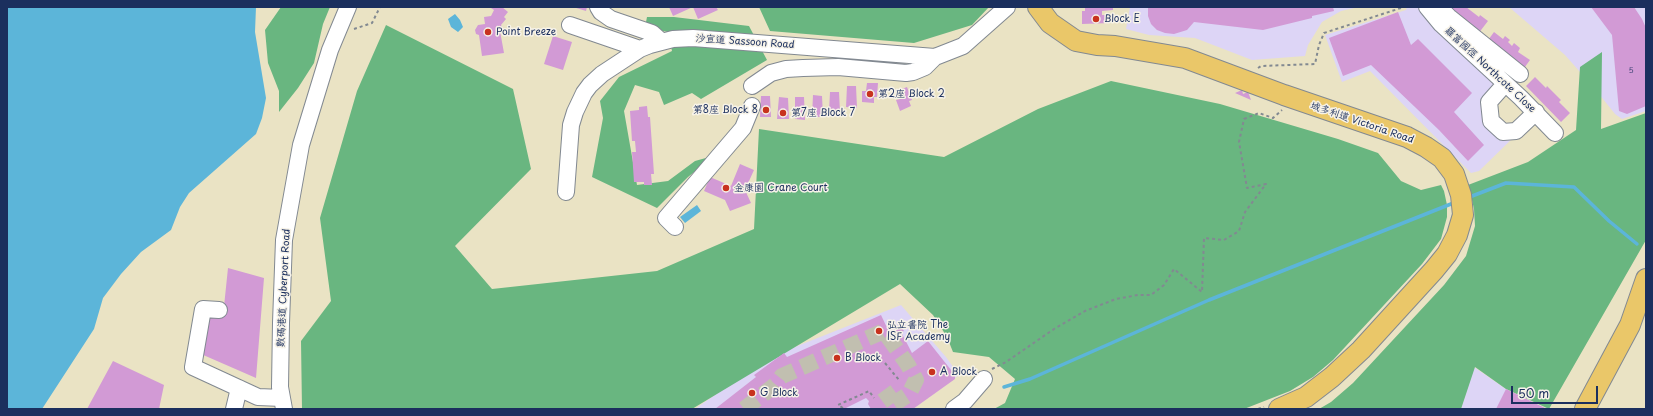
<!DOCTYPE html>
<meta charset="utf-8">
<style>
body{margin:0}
#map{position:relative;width:1653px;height:416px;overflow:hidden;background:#eae3c4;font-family:"Playpen Sans",sans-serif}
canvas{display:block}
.frame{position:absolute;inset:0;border:8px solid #1b2f5e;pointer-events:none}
.scale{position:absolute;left:1511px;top:386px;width:87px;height:18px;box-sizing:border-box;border:2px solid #1b2f5e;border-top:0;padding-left:5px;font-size:12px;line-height:14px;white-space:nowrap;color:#1b2f5e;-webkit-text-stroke:3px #f7f3e8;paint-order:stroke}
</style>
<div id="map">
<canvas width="1653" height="416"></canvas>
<div class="frame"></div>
<div class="scale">50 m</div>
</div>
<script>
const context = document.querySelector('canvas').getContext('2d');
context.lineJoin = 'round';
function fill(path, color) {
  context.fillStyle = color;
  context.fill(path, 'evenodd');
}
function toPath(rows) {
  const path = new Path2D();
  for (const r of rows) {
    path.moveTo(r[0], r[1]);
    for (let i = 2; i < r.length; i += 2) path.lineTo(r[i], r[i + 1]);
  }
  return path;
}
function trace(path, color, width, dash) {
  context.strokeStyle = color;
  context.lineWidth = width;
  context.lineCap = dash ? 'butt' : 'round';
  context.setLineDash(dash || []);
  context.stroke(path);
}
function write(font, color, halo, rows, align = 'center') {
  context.font = font + ' "Playpen Sans","LXGW WenKai TC",sans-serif';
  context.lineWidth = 3;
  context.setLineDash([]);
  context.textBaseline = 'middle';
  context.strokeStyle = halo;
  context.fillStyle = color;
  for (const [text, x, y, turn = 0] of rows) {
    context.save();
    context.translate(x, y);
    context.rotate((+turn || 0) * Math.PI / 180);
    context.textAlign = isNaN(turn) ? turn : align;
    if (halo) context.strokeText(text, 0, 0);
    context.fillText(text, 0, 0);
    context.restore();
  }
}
fill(toPath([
 [1130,7,1359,7,1341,11,1322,22,1308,45,1305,56,1252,60,1195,38,1149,35,1126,29],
 [1407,7,1421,7,1501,86,1490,126,1517,134,1479,171,1471,173,1370,71,1342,82,1325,35,1406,10],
 [1509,7,1646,7,1646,111,1622,119,1615,114,1595,89,1565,55],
 [901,305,946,357,959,375,913,409,695,409,767,358],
 [1474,367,1506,389,1547,409,1461,409]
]), '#ddd5f6');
fill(toPath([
 [281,7,330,7,323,24,314,63,298,88,279,112,279,91,268,63,265,30],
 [759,7,989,7,972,25,914,43,770,31],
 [647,17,674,17,749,26,767,60,701,99,692,93,664,105,659,92,635,85,624,111,637,185,668,181,695,161,713,156,688,177,657,208,592,177,603,118,600,101,619,77,672,51,668,32,645,27],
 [386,25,513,89,531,169,455,246,492,289,657,271,754,229,759,129,944,157,1038,109,1111,81,1220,104,1338,139,1378,153,1401,181,1421,190,1441,185,1444,191,1447,205,1447,217,1441,239,1422,264,1333,360,1313,377,1290,391,1244,409,994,409,1005,403,1015,379,989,357,953,352,947,337,933,315,900,284,692,409,302,409,301,341,331,301,320,218,357,91],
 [1602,52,1601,129,1646,113,1646,240,1549,409,1506,389,1475,367,1461,409,1319,409,1331,402,1353,383,1444,285,1466,256,1475,226,1474,209,1470,191,1468,185,1528,162,1576,130,1580,67]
]), '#69b680');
fill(toPath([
 [7,7,256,7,255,32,266,98,262,118,256,134,189,193,180,207,171,230,141,252,121,274,103,298,94,329,42,409,7,409],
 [455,14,460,20,463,27,458,32,451,27,448,19],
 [697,205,701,211,685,223,680,217]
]), '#5cb5d9');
trace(toPath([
 [1467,198,1506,183,1574,187,1609,221,1637,244],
 [1004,387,1030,379,1209,300,1456,202]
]), '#5cb5d9', 3.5);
fill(toPath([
 [493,7,502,7,508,12,504,17,506,19,501,25,503,29,500,31,504,53,482,56,479,35,476,34,475,30,478,25,485,24,484,17,491,16,494,10,491,8],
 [573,7,587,7,586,11],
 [669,7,716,7,718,10,698,19,693,7,673,16],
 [1085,7,1113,7,1113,10,1102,11,1102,15,1110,15,1110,23,1082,24,1082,11,1085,11],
 [1148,7,1333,7,1334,11,1312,16,1312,18,1263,30,1194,22,1187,30,1174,34,1165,33,1157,30,1151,24,1148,16],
 [1452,7,1466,7,1479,17,1480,15,1488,21,1478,34,1449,12],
 [1591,7,1634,7,1642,19,1646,28,1646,106,1627,114,1619,111,1612,35],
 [1398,12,1411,45,1418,39,1472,93,1454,112,1484,145,1468,161,1439,130,1371,65,1343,76,1329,38],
 [1494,32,1503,39,1505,36,1510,40,1508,42,1512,46,1514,43,1520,48,1518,52,1530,60,1522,71,1486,43],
 [553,36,572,42,563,70,544,64],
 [1535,77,1546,88,1547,86,1561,100,1559,102,1570,113,1561,122,1526,86],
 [867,83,878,83,877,97,874,97,874,103,862,102,862,91,866,91],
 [847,86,856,86,857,108,846,107],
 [907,87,912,100,909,101,911,106,900,111,896,100,900,99,897,91],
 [1242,90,1243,94,1248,92,1251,100,1235,93],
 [830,92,839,92,840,112,829,112],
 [813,95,822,96,823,117,812,117],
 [761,96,770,96,771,117,760,117],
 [779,97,788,98,789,119,777,119],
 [795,97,804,97,805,120,795,119],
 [647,106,648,117,650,117,654,174,651,174,652,185,644,185,644,182,634,182,632,152,636,152,635,141,632,141,630,111,639,110,639,107],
 [740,164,754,170,745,190,751,203,730,211,725,200,704,191,710,177,731,186],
 [228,268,264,278,256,378,201,354,204,315,223,316],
 [881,315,889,332,901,327,904,331,901,332,912,353,928,341,955,375,955,379,913,409,871,409,868,404,869,401,866,398,844,409,715,409,756,377,754,375,784,353,787,357],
 [113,361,164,385,159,409,87,409],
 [1506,389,1547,409,1496,409]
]), '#d29ad5');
trace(toPath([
 [884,390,898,409],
 [744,409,775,385,782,376,884,331,908,365,916,380,909,394,894,404]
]), '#c1bfb0', 16, [16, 8]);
const minor = toPath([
 [598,7,601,12,611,19,652,33,661,41],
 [1427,7,1441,24,1521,98,1555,133],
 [1439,7,1449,17,1520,74],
 [570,25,640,49],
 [1505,84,1489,102,1491,121,1503,132,1516,131,1536,112],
 [752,86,771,73,786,69,803,68,838,67,906,73,913,72,925,67,935,57],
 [566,192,571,125,575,112,584,93,590,85,602,74,640,49,650,45,673,39,693,38,935,57,963,46,1007,7],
 [675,227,666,218,743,128,752,106],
 [219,310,203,309,193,367,258,397,282,398],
 [234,409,239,388],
 [284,409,280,387,281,323,284,240,301,145,330,50,348,7],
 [954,409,965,401,984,379]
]);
const major = toPath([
 [1038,7,1050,23,1076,41,1097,45,1115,46,1185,58,1284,95,1407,137,1426,147,1442,158,1454,174,1461,195,1463,215,1457,235,1447,254,1434,270,1361,350,1332,377,1306,397,1279,409],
 [1585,409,1630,325,1646,279]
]);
trace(minor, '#828991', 18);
trace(major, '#828991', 22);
trace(toPath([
 [354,29,372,23,380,7],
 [1258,68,1261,66,1315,64,1319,45,1324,33,1404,7],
 [885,363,899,380],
 [992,369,1006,362,1054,329,1085,311,1116,299,1138,295,1151,295,1164,285,1174,269,1202,292,1204,238,1224,240,1239,231,1245,212,1266,184,1247,188,1239,142,1244,119,1259,113,1273,118,1282,110],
 [843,408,838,405,869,391,874,398],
 [1258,409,1264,407]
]), '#828991', 2, [3, 3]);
trace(minor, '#fff', 16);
trace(major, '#eac769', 20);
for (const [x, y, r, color] of [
 [1096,19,4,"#c8321e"],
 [488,32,4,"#c8321e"],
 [870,94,4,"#c8321e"],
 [766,110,4,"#c8321e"],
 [783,113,4,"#c8321e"],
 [726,188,4,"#c8321e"],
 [879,331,4,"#c8321e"],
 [837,358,4,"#c8321e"],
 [932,372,4,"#c8321e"],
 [752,393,4,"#c8321e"]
]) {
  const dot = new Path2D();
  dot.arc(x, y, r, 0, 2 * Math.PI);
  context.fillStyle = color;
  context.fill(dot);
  trace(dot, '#f7f3e8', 1.5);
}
write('8px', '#494a7c', null, [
 ["5",1631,71]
]);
write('10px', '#1b2f5e', '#f7f3e8', [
 ["Block E",1104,19],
 ["Point Breeze",496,32],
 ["第2座 Block 2",878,94],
 ["第8座 Block 8",758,110,"right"],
 ["第7座 Block 7",791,113],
 ["金康園 Crane Court",734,188],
 ["弘立書院 The",887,325],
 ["ISF Academy",887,337],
 ["B Block",845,358],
 ["A Block",940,372],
 ["G Block",760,393]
], 'left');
write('10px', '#1b2f5e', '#f7f3e8', [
 ["沙宣道 Sassoon Road",745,42,4],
 ["羅富國徑 Northcote Close",1490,70,43],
 ["域多利道 Victoria Road",1362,123,19],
 ["數碼港道 Cyberport Road",284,288,-87]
]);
</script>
